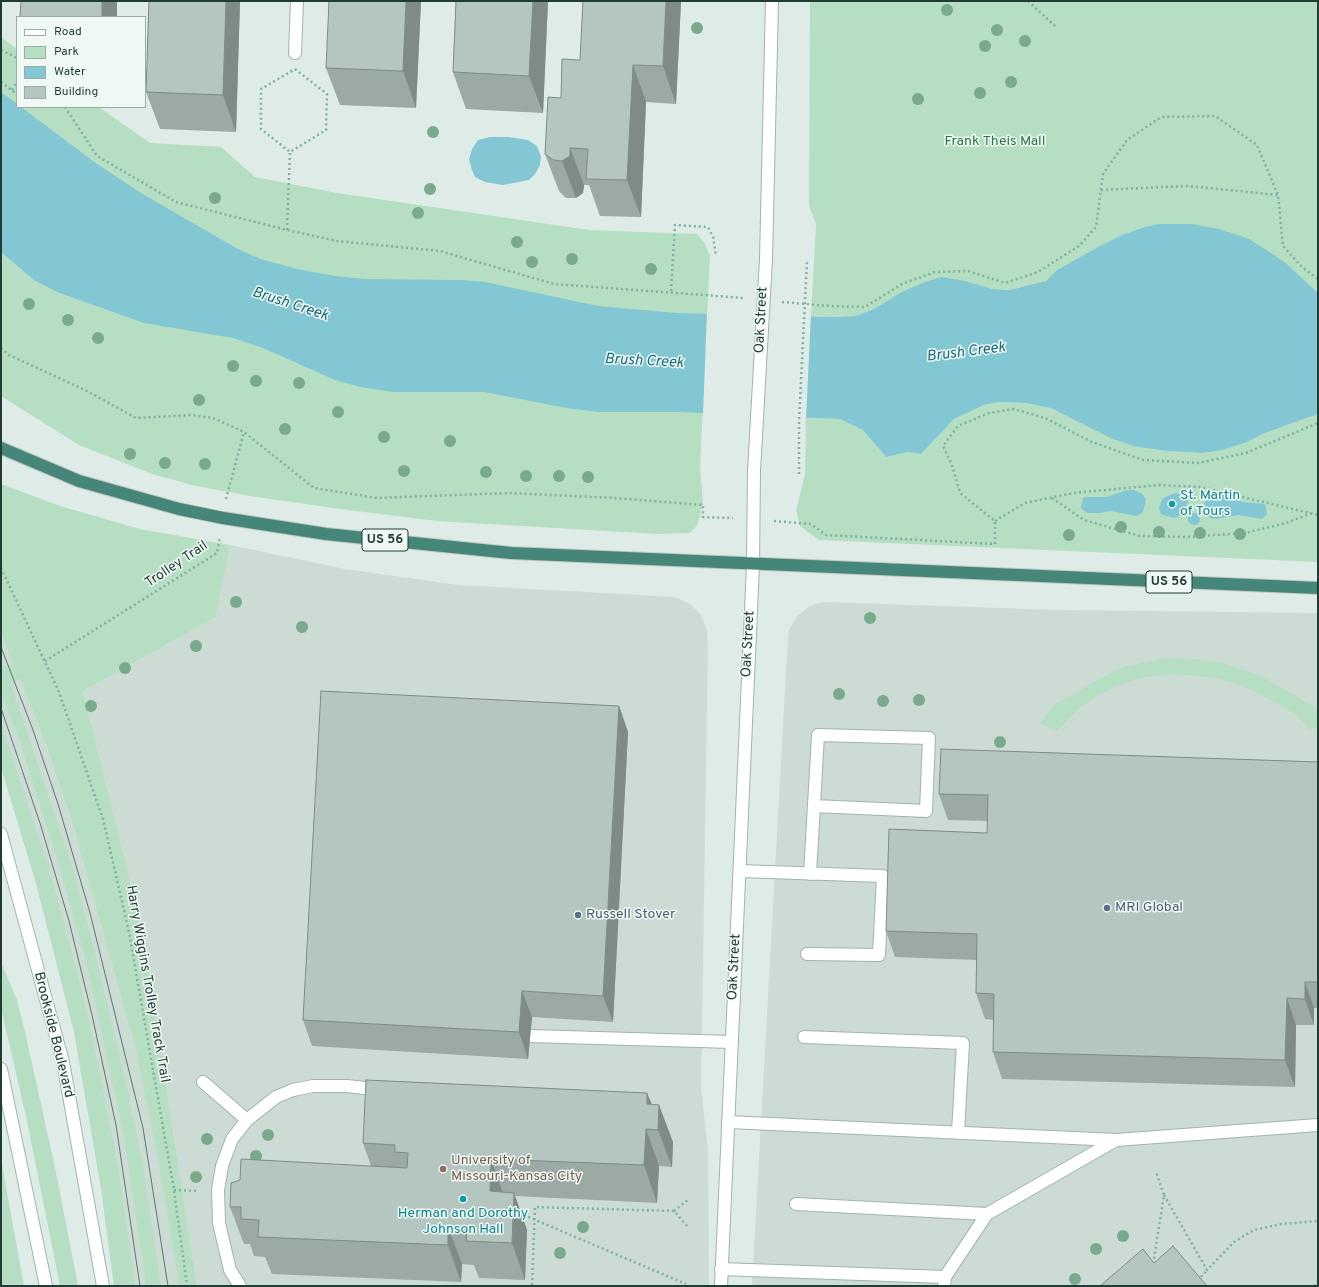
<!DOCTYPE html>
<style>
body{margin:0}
#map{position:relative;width:1319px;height:1287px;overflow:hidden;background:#dfebe6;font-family:Overpass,sans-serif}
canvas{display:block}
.frame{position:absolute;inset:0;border:2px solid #1f3c35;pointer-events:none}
.legend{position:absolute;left:16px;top:16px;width:130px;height:92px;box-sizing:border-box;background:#f0f8f4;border:1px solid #9cada8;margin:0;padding:5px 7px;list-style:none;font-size:12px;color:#1f3c35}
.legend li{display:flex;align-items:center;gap:8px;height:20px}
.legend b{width:20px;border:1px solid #9cada8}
</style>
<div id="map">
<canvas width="1319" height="1287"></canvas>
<div class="frame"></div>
<ul class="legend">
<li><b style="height:5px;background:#fff"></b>Road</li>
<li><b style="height:11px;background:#b6dec2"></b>Park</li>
<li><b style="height:11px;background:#83c6d4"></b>Water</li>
<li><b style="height:11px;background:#b4c6bf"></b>Building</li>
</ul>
</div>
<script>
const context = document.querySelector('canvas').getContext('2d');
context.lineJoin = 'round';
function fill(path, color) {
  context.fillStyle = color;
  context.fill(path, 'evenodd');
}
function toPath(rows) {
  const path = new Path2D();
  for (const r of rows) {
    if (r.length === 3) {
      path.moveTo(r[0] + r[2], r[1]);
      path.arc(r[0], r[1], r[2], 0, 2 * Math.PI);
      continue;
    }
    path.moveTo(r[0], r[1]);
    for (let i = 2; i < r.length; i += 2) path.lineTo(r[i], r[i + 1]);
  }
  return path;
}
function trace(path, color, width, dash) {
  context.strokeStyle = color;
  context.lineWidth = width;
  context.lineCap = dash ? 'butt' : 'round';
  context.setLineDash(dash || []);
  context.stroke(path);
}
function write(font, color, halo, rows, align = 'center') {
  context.font = font + ' Overpass,sans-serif';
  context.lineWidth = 3;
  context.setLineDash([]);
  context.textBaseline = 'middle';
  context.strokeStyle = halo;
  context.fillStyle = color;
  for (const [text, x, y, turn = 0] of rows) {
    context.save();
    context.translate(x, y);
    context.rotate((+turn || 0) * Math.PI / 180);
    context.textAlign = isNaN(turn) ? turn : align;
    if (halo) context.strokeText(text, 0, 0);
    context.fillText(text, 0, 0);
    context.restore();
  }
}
fill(toPath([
 [230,545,345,569,458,585,675,597,690,604,701,615,707,631,708,650,701,1086,708,1151,709,1286,197,1286,147,961,132,889,83,691,216,617],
 [824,602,1058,610,1318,613,1318,1286,752,1286,787,653,789,630,797,616,810,606],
 [1,632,13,664,1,667],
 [20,679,45,742,73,825,135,1047,157,1155,179,1286,114,1286,101,1188,74,1032,36,883,1,767,1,684]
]), '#cddbd5');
fill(toPath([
 [810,1,1318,1,1318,293,1286,263,1249,239,1159,224,1122,235,1057,270,1046,281,1010,290,993,289,965,281,900,293,874,309,855,316,836,317,811,316,816,224,809,206],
 [1,37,17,49,17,107,99,107,150,143,221,147,255,177,337,193,589,230,697,234,704,242,710,256,700,467,703,505,697,526,689,533,658,534,437,521,348,510,250,496,196,486,152,474,79,445,1,396],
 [997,402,1025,403,1051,408,1137,447,1168,451,1202,453,1247,442,1265,433,1318,414,1318,562,819,540,800,526,796,510,805,475,806,416,840,419,851,423,863,430,886,457,908,452,921,454,954,419,984,405],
 [1,484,60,506,140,529,230,545,216,617,83,691,132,889,147,961,197,1286,179,1286,157,1155,135,1047,73,825,45,742,20,679,10,682,72,866,96,958,128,1092,143,1166,161,1286,146,1286,124,1135,86,961,60,868,20,742,1,692,1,667,13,664,1,632],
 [1166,658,1196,659,1226,664,1259,675,1313,706,1318,712,1318,727,1311,730,1294,713,1248,688,1224,680,1199,676,1170,674,1146,677,1121,684,1099,695,1078,709,1057,731,1040,723,1055,704,1103,677,1123,667],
 [1,724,48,865,70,944,91,1029,118,1166,135,1286,114,1286,101,1188,74,1032,36,883,1,767],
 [1,963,17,1000,23,1023,56,1172,78,1286,60,1286,27,1121,1,1008],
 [1,1159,12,1220,24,1286,1,1286]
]), '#b6dec2');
fill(toPath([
 [1,92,17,104,17,107,21,107,97,164,141,193,236,248,260,259,297,269,335,276,364,279,460,280,485,282,598,306,676,313,836,317,855,316,874,309,900,293,925,282,942,277,965,281,993,289,1010,290,1046,281,1057,270,1100,246,1122,235,1145,227,1159,224,1192,224,1219,229,1249,239,1268,251,1286,263,1318,293,1318,414,1265,433,1247,442,1222,450,1202,453,1168,451,1137,447,1113,439,1051,408,1025,403,997,402,984,405,954,419,921,454,908,452,886,457,863,430,840,419,680,412,600,412,566,408,485,392,393,392,360,387,335,380,263,348,233,338,144,323,57,292,34,280,1,252],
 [490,137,508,137,528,140,537,146,541,157,540,165,535,174,529,180,503,185,485,182,475,177,472,170,469,159,472,149,478,140],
 [1127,490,1133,490,1141,493,1146,499,1143,512,1137,516,1110,511,1101,513,1088,513,1083,510,1081,507,1083,498,1087,497,1107,497],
 [1175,493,1186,495,1188,503,1179,516,1173,518,1161,514,1159,508,1163,498],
 [1217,493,1228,495,1243,502,1265,504,1267,514,1262,519,1238,515,1216,519,1210,518,1205,513,1204,503,1207,498],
 [1194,519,6]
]), '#83c6d4');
fill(toPath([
 [707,312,811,314,806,418,703,415]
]), '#dfebe6');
const service = toPath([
 [740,871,883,876,879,955,807,954],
 [810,874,818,735,929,738,926,811,814,806],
 [530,1036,732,1042],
 [804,1037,963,1043,958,1133],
 [203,1082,247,1120],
 [728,1122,1116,1140,1318,1125],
 [796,1204,987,1214],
 [721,1269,945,1277,944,1286],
 [945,1277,987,1214,1116,1140],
 [240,1286,230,1270,219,1223,218,1190,222,1166,232,1139,247,1120,276,1097,293,1090,313,1086,347,1086,381,1090]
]);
const minor = toPath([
 [295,53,297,1],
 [766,259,772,1],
 [721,1286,753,565,754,471]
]);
const secondary = toPath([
 [1,834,63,1062,103,1286],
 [1,1069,46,1286]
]);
const trunk = toPath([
 [1,448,79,481,179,509,223,518,326,534,511,553,1318,588]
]);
trace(service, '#a2b3ad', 14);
trace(minor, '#a2b3ad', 14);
trace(secondary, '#9db8ae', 14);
trace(trunk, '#c0c8c6', 14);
trace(toPath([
 [1028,1,1055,26],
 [1,50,17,58],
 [295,69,327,94,326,130,290,152,261,129,261,89,295,69],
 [1,82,17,94],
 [12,90,17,82],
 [65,107,97,156,176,202,287,230,337,241,440,251,554,284,744,298],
 [1101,190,1187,186,1278,195],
 [287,230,290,152],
 [671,291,675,225,708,227,713,237,716,256],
 [782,302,829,306,865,307,902,284,935,272,968,271,1005,283,1038,272,1079,246,1096,227,1103,174,1127,140,1161,117,1215,116,1257,145,1278,195,1283,246,1302,267,1318,279],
 [1,348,9,355,85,390,136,418,192,415,213,418,244,432,314,488,377,498,509,493,615,498,703,505,703,517,733,518],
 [1052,498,1084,520,1140,536,1188,537,1245,533,1286,523,1312,513],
 [226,499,244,432],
 [774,521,811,524,826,535,995,544,995,521,960,493,952,465,943,446,958,426,989,413,1014,409,1045,418,1092,442,1143,460,1198,463,1246,453,1318,423],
 [995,521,1025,503,1074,493,1158,485,1201,487,1318,515],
 [1,568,59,692,103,819,129,932,174,1190,187,1286],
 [45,661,217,553,220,537],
 [174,1190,198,1191],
 [1164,1195,1207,1270,1234,1242,1254,1230,1281,1224,1318,1221],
 [674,1211,689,1199],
 [519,1213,686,1284],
 [1150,1262,1154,1258,1164,1195,1156,1172],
 [532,1285,535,1207,674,1211,688,1227],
 [1203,1286,1200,1282,1201,1277,1207,1270],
 [1314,1286,1318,1281]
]), '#7eb1a1', 2.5, [2, 3]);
trace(service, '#fff', 12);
trace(minor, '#fff', 12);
trace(secondary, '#fff', 12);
trace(trunk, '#458678', 12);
trace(toPath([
 [1,647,33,730,58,804,90,913,143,1128,168,1286],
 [1,708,40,823,69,921,92,1015,116,1125,140,1286]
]), '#597870', 1);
const minorBridge = toPath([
 [754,471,766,259]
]);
trace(minorBridge, '#a2b3ad', 14, []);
trace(toPath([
 [799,474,799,421,807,261]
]), '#7eb1a1', 2.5, [2, 3]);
trace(minorBridge, '#fff', 12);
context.fillStyle = '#7aaa8e';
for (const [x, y] of [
 [947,10],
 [697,28],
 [997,30],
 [1025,41],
 [985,46],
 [1011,82],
 [980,93],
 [918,99],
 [433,132],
 [430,189],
 [215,198],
 [418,213],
 [517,242],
 [572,259],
 [532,262],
 [651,269],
 [29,304],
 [68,320],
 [98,338],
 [233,366],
 [256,381],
 [299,383],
 [199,400],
 [338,412],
 [285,429],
 [384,437],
 [450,441],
 [130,454],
 [165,463],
 [205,464],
 [404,471],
 [486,472],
 [526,476],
 [559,476],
 [588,477],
 [1121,527],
 [1159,532],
 [1200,533],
 [1240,534],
 [1069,535],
 [236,602],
 [870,618],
 [302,627],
 [196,646],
 [125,668],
 [839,694],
 [919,700],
 [883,701],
 [91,706],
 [1000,742],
 [268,1135],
 [207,1139],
 [256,1156],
 [196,1177],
 [583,1227],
 [1123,1236],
 [1096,1249],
 [560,1253],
 [1075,1279]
]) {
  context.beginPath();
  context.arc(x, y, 6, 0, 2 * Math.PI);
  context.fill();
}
fill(toPath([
 [149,1,240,1,236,132,160,129,146,92],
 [421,1,416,108,340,105,326,68],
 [456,1,548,1,543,113,466,109,453,72],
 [681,1,676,104,646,102,641,217,600,216,589,185,584,185,583,193,576,198,566,198,559,191,545,154,561,98,580,60],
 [619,706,628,732,613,1022,532,1017,528,1059,312,1046,303,1020],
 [1318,762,1318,1008,1314,1008,1314,1025,1296,1025,1295,1087,1002,1079,993,1052,994,1020,985,1019,976,993,977,960,895,957,886,931,987,833,988,821,948,820,939,794],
 [647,1093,652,1104,673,1142,672,1167,659,1166,657,1203,515,1196,527,1230,525,1280,479,1278,474,1265,462,1264,461,1282,272,1274,265,1257,254,1256,250,1244,244,1244,230,1207,371,1166,363,1143]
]), '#9baaa4');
fill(toPath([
 [102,1,117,1,117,17,102,17],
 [226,1,240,1,236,132,223,95],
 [406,1,421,1,416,108,403,71],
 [533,1,548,1,543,113,529,76],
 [666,1,681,1,676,104,663,66],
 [633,65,646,102,641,217,627,180],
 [570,148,584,185,583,193,576,198,562,161],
 [619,706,628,732,613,1022,603,996],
 [1305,982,1314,1008,1314,1025,1305,999],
 [522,991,532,1017,528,1059,519,1032],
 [1287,998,1296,1025,1295,1087,1285,1060],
 [647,1093,659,1124,659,1105,673,1142,672,1167,658,1130,647,1104],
 [646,1129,659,1166,657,1203,644,1165],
 [491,1159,504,1196,490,1191],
 [514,1193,527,1230,525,1280,512,1243],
 [448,1227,462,1264,461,1282,448,1245]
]), '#7e8b86');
const building = toPath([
 [21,1,102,1,102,17,20,17,21,1],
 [149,1,226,1,223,95,146,92,149,1],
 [329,1,406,1,403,71,326,68,329,1],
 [456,1,533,1,529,76,453,72,456,1],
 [583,1,666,1,663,66,633,65,627,180,586,179,588,149,570,148,570,156,562,161,553,160,545,154,548,97,561,98,562,59,580,60,583,1],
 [321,691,619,706,603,996,522,991,519,1032,303,1020,321,691],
 [941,749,1318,762,1318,982,1305,982,1305,999,1287,998,1285,1060,993,1052,994,994,976,993,977,934,886,931,889,829,987,833,988,795,939,794,941,749],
 [366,1080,647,1093,647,1104,659,1105,658,1130,646,1129,644,1165,491,1159,490,1191,514,1193,512,1243,466,1241,467,1228,448,1227,448,1245,258,1237,259,1220,241,1219,241,1207,230,1207,231,1183,240,1180,241,1159,407,1168,408,1153,395,1152,395,1145,363,1143,366,1080],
 [1173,1246,1207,1286,1100,1286,1143,1249,1154,1263,1173,1246]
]);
fill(building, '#b4c6bf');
trace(building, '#7e8b86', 1);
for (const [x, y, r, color] of [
 [1172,504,4,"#0f9aa8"],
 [1107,908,4,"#5c6f8a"],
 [578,915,4,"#5c6f8a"],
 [443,1169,4,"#8d6e63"],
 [463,1199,4,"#0f9aa8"]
]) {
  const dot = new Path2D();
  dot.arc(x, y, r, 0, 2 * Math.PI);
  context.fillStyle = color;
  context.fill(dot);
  trace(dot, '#f0f8f4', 1.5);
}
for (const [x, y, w] of [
 [385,540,46],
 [1169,582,46]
]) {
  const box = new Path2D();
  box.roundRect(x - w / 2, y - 11, w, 22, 3);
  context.fillStyle = '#f0f8f4';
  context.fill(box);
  trace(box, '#1f3c35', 1);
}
write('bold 13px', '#1f3c35', null, [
 ["US 56",385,540],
 ["US 56",1169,582]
]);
write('14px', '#277546', '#f0f8f4', [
 ["Frank Theis Mall",995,142]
]);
write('14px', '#1f3c35', '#f0f8f4', [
 ["Oak Street",762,320,-87],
 ["Trolley Trail",177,565,-34],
 ["Oak Street",749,644,-87],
 ["Oak Street",735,967,-87],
 ["Harry Wiggins Trolley Track Trail",147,984,80],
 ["Brookside Boulevard",53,1035,76]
]);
write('14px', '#0d838f', '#f0f8f4', [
 ["St. Martin",1180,496],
 ["of Tours",1180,512],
 ["Herman and Dorothy",463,1214,"center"],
 ["Johnson Hall",463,1230,"center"]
], 'left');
write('14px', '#4e5e75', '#f0f8f4', [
 ["MRI Global",1115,908],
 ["Russell Stover",586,915]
], 'left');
write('14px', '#785e54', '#f0f8f4', [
 ["University of",451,1161],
 ["Missouri-Kansas City",451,1177]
], 'left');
write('italic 15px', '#16697b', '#f0f8f4', [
 ["Brush Creek",290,305,18],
 ["Brush Creek",966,353,-7],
 ["Brush Creek",644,362,3]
]);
</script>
